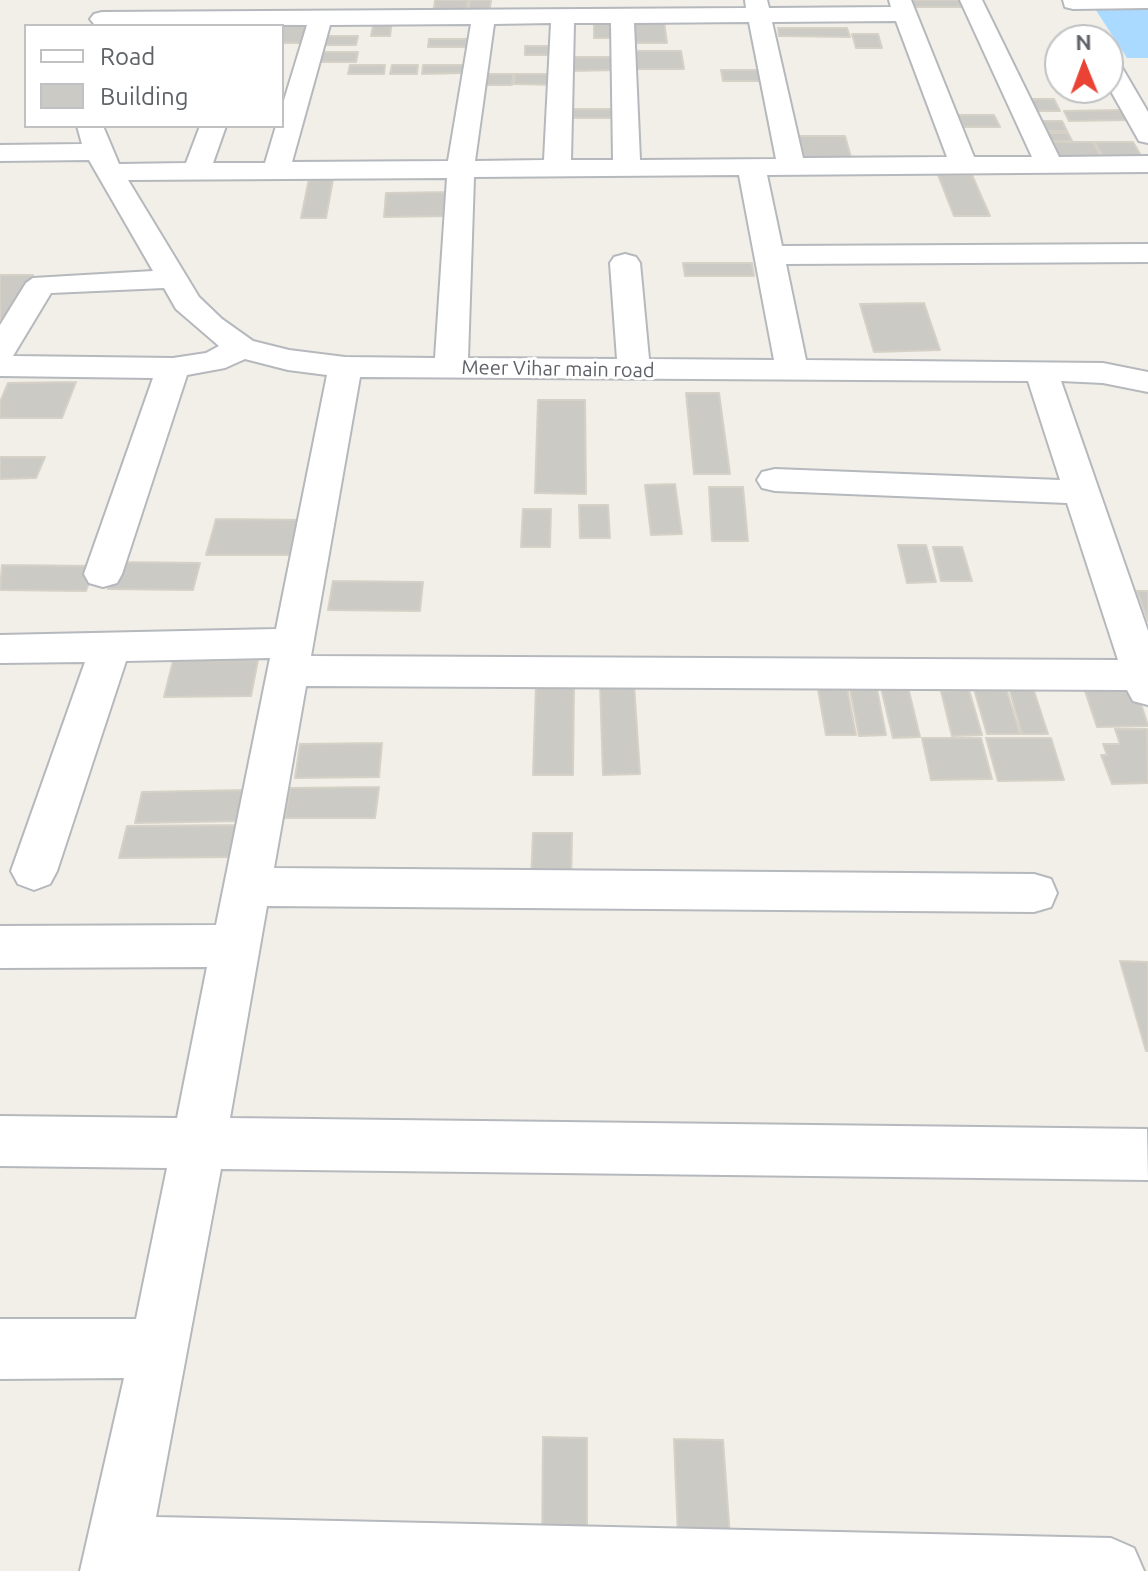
<!DOCTYPE html>
<style>
body{margin:0}
#map{position:relative;width:1148px;height:1571px;overflow:hidden;background:#f1efe8;font-family:Ubuntu,sans-serif}
canvas{display:block}
.legend{position:absolute;left:24px;top:24px;width:260px;height:104px;box-sizing:border-box;background:#fff;border:2px solid #bfc1c3;margin:0;padding:10px 14px;list-style:none;font-size:24px;color:#5f6368}
.legend li{display:flex;align-items:center;gap:16px;height:40px}
.legend b{width:40px;border:2px solid #bfc1c3}
.north{position:absolute;left:1044px;top:24px;width:80px;height:80px;box-sizing:border-box;background:#fff;border:2px solid #bfc1c3;border-radius:50%;rotate:359deg;font-size:22px;font-weight:700;line-height:32px;text-align:center;color:#5f6368}
.north::after{content:'';display:block;margin:auto;width:28px;height:36px;background:#ea4335;clip-path:polygon(50% 0,100% 100%,50% 72%,0 100%)}
</style>
<div id="map">
<canvas width="1148" height="1571"></canvas>
<ul class="legend">
<li><b style="height:10px;background:#fff"></b>Road</li>
<li><b style="height:22px;background:#cccac5"></b>Building</li>
</ul>
<div class="north">N</div>
</div>
<script>
const context = document.querySelector('canvas').getContext('2d');
context.lineJoin = 'round';
function fill(path, color) {
  context.fillStyle = color;
  context.fill(path, 'evenodd');
}
function toPath(rows) {
  const path = new Path2D();
  for (const r of rows) {
    path.moveTo(r[0], r[1]);
    for (let i = 2; i < r.length; i += 2) path.lineTo(r[i], r[i + 1]);
  }
  return path;
}
function trace(path, color, width, dash) {
  context.strokeStyle = color;
  context.lineWidth = width;
  context.lineCap = dash ? 'butt' : 'round';
  context.setLineDash(dash || []);
  context.stroke(path);
}
function write(font, color, halo, rows, align = 'center') {
  context.font = font + ' Ubuntu,sans-serif';
  context.lineWidth = 6;
  context.setLineDash([]);
  context.textBaseline = 'middle';
  context.strokeStyle = halo;
  context.fillStyle = color;
  for (const [text, x, y, turn = 0] of rows) {
    context.save();
    context.translate(x, y);
    context.rotate((+turn || 0) * Math.PI / 180);
    context.textAlign = isNaN(turn) ? turn : align;
    if (halo) context.strokeText(text, 0, 0);
    context.fillText(text, 0, 0);
    context.restore();
  }
}
fill(toPath([
 [1090,1,1148,1,1148,58,1127,58]
]), '#aadaff');
const building = toPath([
 [435,0,468,0,466,15,433,15,435,0],
 [470,0,491,0,489,15,467,15,470,0],
 [910,0,970,0,974,7,913,7,910,0],
 [314,20,308,43,282,43,282,21,314,20],
 [374,21,392,21,390,36,371,36,374,21],
 [594,21,617,21,618,38,594,38,594,21],
 [626,21,664,21,667,43,628,43,626,21],
 [778,28,847,28,850,37,779,36,778,28],
 [852,34,878,34,882,48,856,48,852,34],
 [322,36,358,36,356,45,320,45,322,36],
 [429,39,467,39,466,47,428,47,429,39],
 [525,46,557,46,557,55,525,55,525,46],
 [630,51,681,51,684,69,631,69,630,51],
 [317,52,358,52,356,62,314,62,317,52],
 [569,57,616,57,617,70,569,71,569,57],
 [350,65,385,65,384,74,348,74,350,65],
 [392,65,418,65,417,74,390,74,392,65],
 [423,65,463,65,463,73,422,74,423,65],
 [721,70,767,70,770,81,723,81,721,70],
 [486,74,513,74,512,85,485,85,486,74],
 [515,74,559,74,559,85,514,84,515,74],
 [1025,99,1054,99,1060,111,1031,111,1025,99],
 [569,109,621,109,621,118,569,118,569,109],
 [1122,110,1128,120,1069,121,1064,111,1122,110],
 [958,115,994,115,1000,127,964,127,958,115],
 [1036,121,1062,121,1067,131,1040,131,1036,121],
 [1042,133,1068,133,1072,141,1046,141,1042,133],
 [799,136,845,136,852,161,805,161,799,136],
 [1046,142,1093,142,1101,157,1054,157,1046,142],
 [1095,142,1133,142,1142,157,1103,157,1095,142],
 [310,174,334,174,326,218,301,218,310,174],
 [938,175,972,175,990,216,954,216,938,175],
 [449,192,448,216,384,217,386,193,449,192],
 [683,263,752,263,754,276,685,276,683,263],
 [0,275,33,275,11,319,0,319,0,275],
 [924,303,940,350,874,352,860,304,924,303],
 [76,382,62,418,0,418,0,402,8,383,76,382],
 [686,393,719,393,730,474,694,474,686,393],
 [538,400,585,400,586,494,535,493,538,400],
 [0,457,45,457,36,478,0,479,0,457],
 [675,484,682,534,651,535,645,485,675,484],
 [709,487,743,487,748,541,712,541,709,487],
 [579,505,608,505,610,538,580,538,579,505],
 [523,509,551,509,550,547,521,547,523,509],
 [216,519,308,520,300,555,206,555,216,519],
 [898,545,926,545,936,582,907,583,898,545],
 [933,547,962,547,972,581,941,581,933,547],
 [117,562,200,563,193,590,108,589,117,562],
 [2,565,95,566,86,591,0,590,2,565],
 [333,581,423,582,420,611,328,610,333,581],
 [1137,591,1148,591,1148,621,1137,591],
 [258,660,251,696,164,697,173,661,258,660],
 [536,684,574,684,573,775,533,775,536,684],
 [600,684,634,684,640,774,603,775,600,684],
 [908,687,920,737,893,738,881,688,908,687],
 [847,688,856,735,826,735,818,689,847,688],
 [1006,688,1020,734,987,734,974,689,1006,688],
 [1009,688,1033,688,1048,734,1022,734,1009,688],
 [877,689,886,735,859,736,850,690,877,689],
 [969,690,982,735,952,736,941,691,969,690],
 [1085,691,1137,691,1148,726,1097,727,1085,691],
 [1115,729,1147,729,1148,783,1112,784,1101,755,1107,755,1103,744,1120,744,1115,729],
 [922,738,981,738,992,779,931,780,922,738],
 [986,738,1051,738,1064,780,998,781,986,738],
 [382,743,379,777,295,778,300,744,382,743],
 [379,787,375,818,285,818,290,788,379,787],
 [247,790,242,821,135,823,142,792,247,790],
 [242,825,236,857,119,858,127,826,242,825],
 [533,833,572,833,571,883,531,882,533,833],
 [1120,961,1148,962,1148,1051,1146,1051,1120,961],
 [543,1437,587,1438,587,1549,542,1550,543,1437],
 [674,1439,723,1440,730,1537,678,1537,674,1439]
]);
fill(building, '#cccac5');
trace(building, '#d6d1c6', 2);
const street = toPath([
 [745,0,767,0,769,8,891,7,889,0,911,0,974,157,1032,157,960,0,982,0,1059,157,1148,156,1148,172,767,175,782,246,1148,244,1148,262,786,264,806,360,1103,363,1148,372,1148,392,1103,383,1061,381,1148,631,1148,705,1133,701,1127,690,306,686,274,868,1034,874,1051,879,1057,893,1051,907,1034,912,267,906,230,1118,1147,1129,1148,1180,221,1169,156,1517,1111,1538,1134,1548,1144,1571,80,1571,124,1378,0,1379,0,1319,136,1319,167,1168,0,1166,0,1116,177,1118,207,967,0,968,0,926,216,925,270,658,126,661,57,871,50,884,34,890,18,884,11,871,85,662,0,663,0,635,276,629,327,375,288,370,245,359,225,368,187,375,122,574,117,583,103,587,89,583,84,574,153,378,0,376,0,325,26,283,33,278,153,271,89,160,0,161,0,145,82,144,77,126,103,126,119,164,186,163,200,126,226,126,213,163,265,163,276,126,282,126,282,107,307,25,94,24,90,19,94,14,102,12,746,8,745,0],
 [896,21,947,157,803,158,772,22,896,21],
 [749,22,776,159,640,160,634,23,749,22],
 [551,23,544,160,475,161,494,24,551,23],
 [574,23,611,23,613,160,571,160,574,23],
 [471,24,448,161,292,162,330,25,471,24],
 [739,175,774,360,649,359,640,263,636,257,625,254,614,257,610,263,617,359,468,358,474,177,739,175],
 [447,178,435,358,345,357,289,350,253,341,222,319,199,297,128,180,447,178],
 [164,288,176,309,219,346,206,353,173,358,13,356,51,293,164,288],
 [360,377,1028,381,1060,480,775,469,762,472,757,480,762,488,775,491,1067,503,1118,660,311,656,360,377],
 [1063,0,1148,0,1148,8,1073,9,1065,7,1063,0],
 [1108,57,1117,59,1148,112,1148,143,1139,141,1108,86,1108,57]
]);
trace(street, '#b5b8bc', 4);
fill(street, '#fff');
write('20px', '#5f6368', '#fff', [
 ["Meer Vihar main road",558,369,1]
]);
</script>
